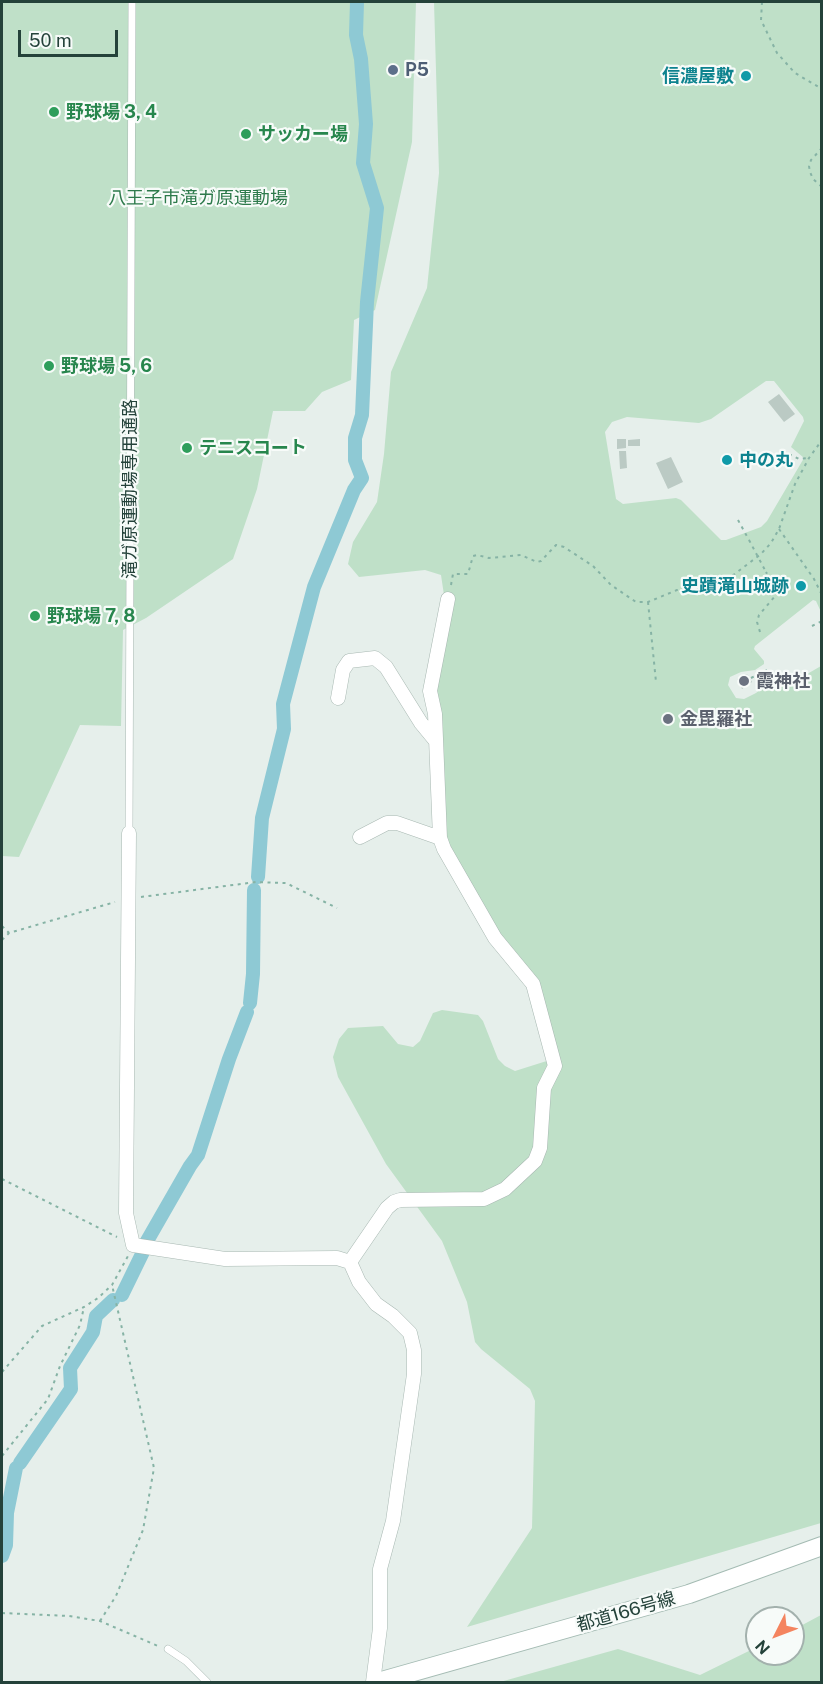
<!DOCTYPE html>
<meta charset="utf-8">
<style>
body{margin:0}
#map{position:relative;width:823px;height:1684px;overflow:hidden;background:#e6efeb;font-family:"Public Sans",sans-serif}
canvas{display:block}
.frame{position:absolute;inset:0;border:3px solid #24423a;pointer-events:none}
.north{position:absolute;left:745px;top:1606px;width:60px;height:60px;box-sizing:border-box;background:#f7fbf9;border:2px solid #a3b1ad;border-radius:50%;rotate:228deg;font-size:16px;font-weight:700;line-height:24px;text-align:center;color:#24423a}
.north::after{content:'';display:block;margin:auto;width:21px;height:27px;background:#f4845f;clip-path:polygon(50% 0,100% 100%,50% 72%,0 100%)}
.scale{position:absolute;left:18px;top:30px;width:100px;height:27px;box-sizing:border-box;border:3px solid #24423a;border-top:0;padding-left:8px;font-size:18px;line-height:21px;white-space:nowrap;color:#24423a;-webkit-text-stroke:4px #f7fbf9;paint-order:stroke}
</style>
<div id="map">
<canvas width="823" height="1684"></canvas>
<div class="frame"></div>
<div class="north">N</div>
<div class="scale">50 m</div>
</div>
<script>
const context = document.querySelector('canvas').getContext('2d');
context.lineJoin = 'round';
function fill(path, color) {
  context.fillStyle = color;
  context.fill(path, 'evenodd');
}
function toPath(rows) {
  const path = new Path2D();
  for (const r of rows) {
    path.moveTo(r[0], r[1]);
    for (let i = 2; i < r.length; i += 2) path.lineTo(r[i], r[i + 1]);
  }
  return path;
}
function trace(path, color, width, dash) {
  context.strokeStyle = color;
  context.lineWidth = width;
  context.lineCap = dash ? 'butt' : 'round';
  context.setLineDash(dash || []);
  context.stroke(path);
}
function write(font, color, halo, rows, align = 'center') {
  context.font = font + ' "Public Sans","Noto Sans JP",sans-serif';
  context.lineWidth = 4.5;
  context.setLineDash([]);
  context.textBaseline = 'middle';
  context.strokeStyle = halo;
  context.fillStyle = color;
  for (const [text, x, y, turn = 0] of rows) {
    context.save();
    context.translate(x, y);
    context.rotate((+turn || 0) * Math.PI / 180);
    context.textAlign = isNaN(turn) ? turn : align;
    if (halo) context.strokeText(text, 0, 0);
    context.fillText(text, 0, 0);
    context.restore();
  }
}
fill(toPath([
 [2,2,416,2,412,142,375,310,354,320,351,380,322,392,305,411,273,411,257,489,233,559,146,618,123,630,121,726,80,725,19,857,2,856],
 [434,2,821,2,821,612,816,601,813,600,755,646,754,649,764,661,764,664,755,670,741,672,730,677,728,685,736,698,744,699,756,693,780,673,795,681,821,666,821,1523,467,1627,532,1528,535,1401,530,1389,481,1349,475,1342,467,1302,442,1241,386,1164,338,1077,333,1057,339,1039,348,1028,383,1026,398,1044,413,1047,420,1041,433,1013,442,1010,478,1015,483,1021,498,1059,505,1066,515,1071,553,1059,539,987,499,938,445,844,435,691,444,595,441,575,425,570,359,577,348,564,353,542,377,502,384,454,391,372,427,288,439,173],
 [766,381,774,381,803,417,804,421,791,447,804,458,767,521,761,527,726,540,721,540,681,500,676,498,623,504,616,499,605,432,612,422,627,417,699,423,711,419],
 [821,1615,821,1682,500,1682,618,1649,700,1675,757,1647,757,1654,793,1654,793,1630]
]), '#bfe0c8');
trace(toPath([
 [258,877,262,818,284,729,283,704,314,587,354,490,362,478,355,460,355,438,362,415,367,302,377,208,363,163,366,124,361,59,356,35,357,2],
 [250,1003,253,974,254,890],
 [147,1241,190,1166,198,1155,229,1059,247,1012],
 [122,1295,143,1252],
 [20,1463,71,1389,70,1368,93,1332,96,1316,113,1300],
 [2,1556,6,1545,7,1513,16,1468]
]), '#8ec9d4', 14);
fill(toPath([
 [779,394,795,414,784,422,768,402],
 [617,439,626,439,626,448,617,449],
 [640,439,640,446,628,446,628,440],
 [619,451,626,451,627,468,620,469],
 [671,457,683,482,668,489,656,463],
 [746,674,748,675,752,682,742,689,737,679],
 [670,714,674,722,666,725,663,718]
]), '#bbcac4');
const lane = toPath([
 [129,833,132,2],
 [168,1649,186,1661,207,1682]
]);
const street = toPath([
 [338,698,343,670,349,661,375,658,386,667,421,723,435,740],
 [129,833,126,1213,133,1245,225,1259,337,1258,350,1262,359,1282,376,1304,393,1316,410,1333,414,1350,414,1374,393,1521,380,1569,380,1628,373,1682],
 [360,837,387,823,397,823,440,838],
 [350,1262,387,1208,394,1202,400,1200,484,1199,505,1189,535,1161,540,1148,544,1088,555,1066,533,984,495,938,444,849,440,838,435,714,430,691,448,599]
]);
const secondary = toPath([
 [378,1682,689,1594,822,1546]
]);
trace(lane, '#a8b8b2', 8);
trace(street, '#a8b8b2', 15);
trace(secondary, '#a4bbb3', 20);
trace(toPath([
 [762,2,761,20,777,53,795,73,822,89],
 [822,148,811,160,809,166,810,172,813,179,822,187],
 [789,454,799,459,809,458],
 [738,520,749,540],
 [779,529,814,579,822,595],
 [451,585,453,574,468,574,473,556,477,555,489,558,521,555,537,562,541,561,556,545,564,547,593,566,611,585,636,602,648,602,677,590,701,587,732,576,761,554,771,543,779,529,795,484,809,458,822,440],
 [648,602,656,682],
 [812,626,822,621],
 [760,632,757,622,759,615,776,595,776,590,766,572],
 [751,678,769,669],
 [141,897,256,882,286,883,337,908],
 [2,926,9,933],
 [2,940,9,933,115,902],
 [2,1179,117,1237],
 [2,1372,42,1326,84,1307,98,1298,112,1285,128,1256],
 [2,1456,48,1399,60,1366,80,1325,84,1307],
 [2,1613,69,1616,100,1621,158,1646],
 [100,1621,116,1596,143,1530,154,1468,112,1285]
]), '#86b3a5', 2, [3, 4.5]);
trace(lane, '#fff', 7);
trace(street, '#fff', 14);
trace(secondary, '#fff', 18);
trace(toPath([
 [749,540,766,572]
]), '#86b3a5', 2, [3, 4.5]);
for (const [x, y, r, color] of [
 [393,70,6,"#5c6f8a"],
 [746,76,6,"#0f9aa8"],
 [54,112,6,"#2e9e5b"],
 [246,134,6,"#2e9e5b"],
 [49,366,6,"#2e9e5b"],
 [187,448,6,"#2e9e5b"],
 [727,460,6,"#0f9aa8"],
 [801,586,6,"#0f9aa8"],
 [35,616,6,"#2e9e5b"],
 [744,681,6,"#6b7280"],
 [668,719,6,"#6b7280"]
]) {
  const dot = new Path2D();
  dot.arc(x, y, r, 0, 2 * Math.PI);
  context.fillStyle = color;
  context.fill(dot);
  trace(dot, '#f7fbf9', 2);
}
write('bold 18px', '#4e5e75', '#f7fbf9', [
 ["P5",405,70]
], 'left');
write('bold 18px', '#0d838f', '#f7fbf9', [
 ["信濃屋敷",734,76],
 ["中の丸",739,460,"left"],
 ["史蹟滝山城跡",789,586]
], 'right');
write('bold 18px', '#27864d', '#f7fbf9', [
 ["野球場 3, 4",66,112],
 ["サッカー場",258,134],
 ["野球場 5, 6",61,366],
 ["テニスコート",199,448],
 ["野球場 7, 8",47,616]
], 'left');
write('18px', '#2d7a4b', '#f7fbf9', [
 ["八王子市滝ガ原運動場",198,198]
]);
write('18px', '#24423a', '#f7fbf9', [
 ["滝ガ原運動場専用通路",130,489,-90],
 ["都道166号線",626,1612,-16]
]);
write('bold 18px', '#5b616d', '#f7fbf9', [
 ["霞神社",756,681],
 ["金毘羅社",680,719]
], 'left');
</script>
